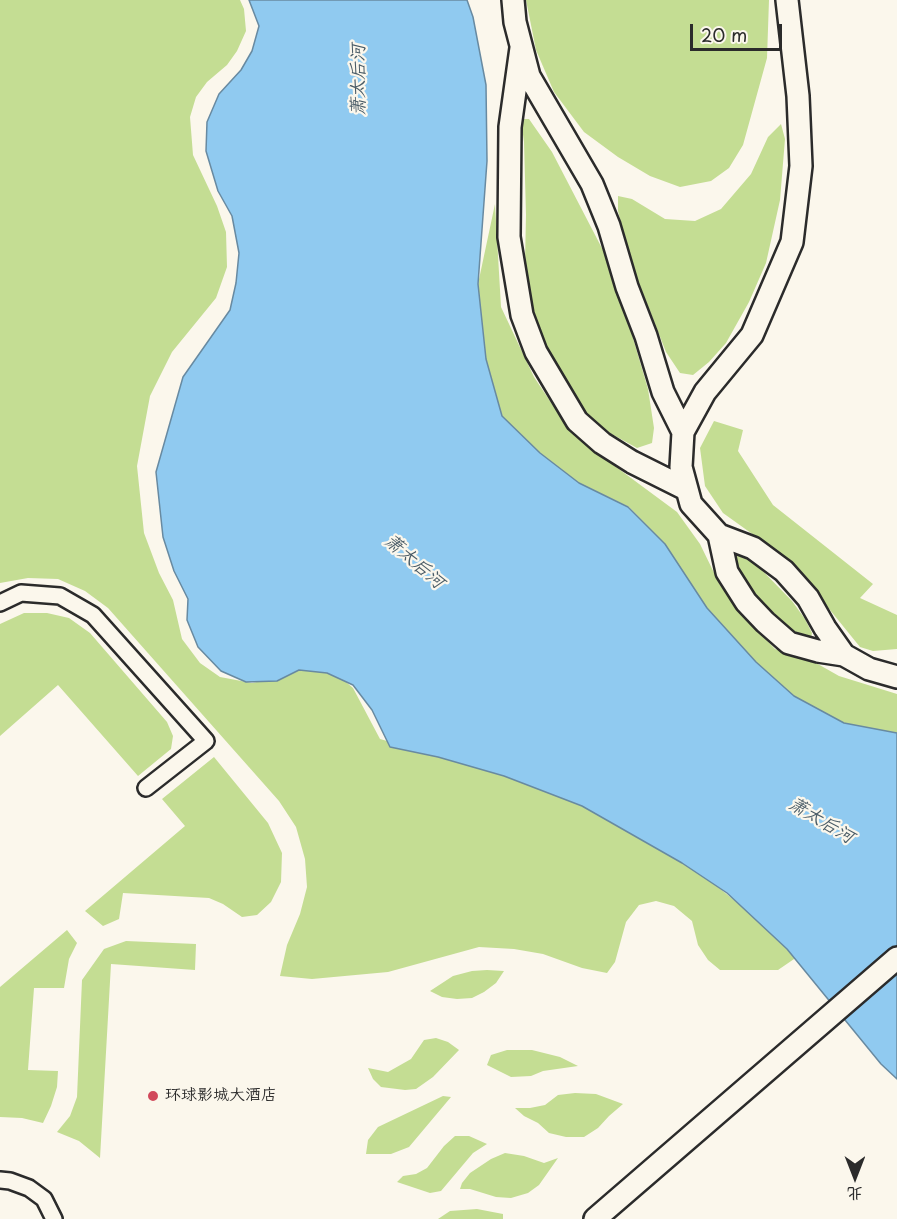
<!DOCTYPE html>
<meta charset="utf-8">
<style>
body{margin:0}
#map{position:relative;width:897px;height:1219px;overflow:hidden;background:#fbf7ec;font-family:"Playpen Sans","LXGW WenKai TC",sans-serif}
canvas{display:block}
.north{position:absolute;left:825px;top:1147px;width:60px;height:60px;-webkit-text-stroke:4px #fbf7ec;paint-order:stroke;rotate:180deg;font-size:16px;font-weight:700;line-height:24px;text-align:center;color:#2b2b2b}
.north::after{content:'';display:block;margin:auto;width:21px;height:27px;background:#2b2b2b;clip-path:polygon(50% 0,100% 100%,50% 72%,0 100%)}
.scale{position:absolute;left:690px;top:24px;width:92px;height:27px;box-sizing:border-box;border:3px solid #2b2b2b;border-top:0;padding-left:8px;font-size:18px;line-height:21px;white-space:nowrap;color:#2b2b2b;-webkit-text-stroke:4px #fbf7ec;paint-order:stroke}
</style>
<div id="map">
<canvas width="897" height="1219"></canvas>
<div class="north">北</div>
<div class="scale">20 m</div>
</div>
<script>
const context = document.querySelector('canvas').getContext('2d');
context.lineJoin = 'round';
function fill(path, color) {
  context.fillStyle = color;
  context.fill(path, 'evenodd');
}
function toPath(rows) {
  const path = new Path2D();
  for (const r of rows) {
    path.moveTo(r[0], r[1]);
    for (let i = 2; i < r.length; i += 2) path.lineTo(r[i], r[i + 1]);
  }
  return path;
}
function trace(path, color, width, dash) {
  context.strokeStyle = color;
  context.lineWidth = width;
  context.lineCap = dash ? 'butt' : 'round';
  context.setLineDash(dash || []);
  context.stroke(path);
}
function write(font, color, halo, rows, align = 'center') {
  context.font = font + ' "Playpen Sans","LXGW WenKai TC",sans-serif';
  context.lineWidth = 4.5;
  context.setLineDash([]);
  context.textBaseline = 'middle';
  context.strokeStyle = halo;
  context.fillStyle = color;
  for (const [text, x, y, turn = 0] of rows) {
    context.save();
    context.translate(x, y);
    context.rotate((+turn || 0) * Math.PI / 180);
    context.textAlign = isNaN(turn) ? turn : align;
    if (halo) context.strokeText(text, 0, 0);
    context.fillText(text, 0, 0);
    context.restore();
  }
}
fill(toPath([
 [0,0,240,0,244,9,246,31,237,51,227,65,207,82,196,97,190,117,193,155,217,206,226,232,227,267,216,298,172,352,150,396,137,466,144,533,159,573,173,600,182,639,200,663,220,677,252,683,280,677,307,665,330,668,353,688,380,739,554,788,695,868,758,920,797,957,778,970,720,970,708,960,698,945,692,921,674,906,656,901,639,905,626,922,615,962,607,973,582,968,543,954,514,949,479,947,388,972,312,979,280,976,287,945,300,914,307,887,305,859,296,827,279,801,108,608,85,591,58,579,28,578,0,583],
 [526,0,769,0,767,58,743,145,729,168,711,181,680,187,650,176,618,157,584,132,554,92,536,50],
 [521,119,529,119,552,152,606,256,628,321,648,389,654,428,652,443,637,448,597,426,578,402,559,372,543,340,530,298,525,262,526,215,524,142],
 [781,124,785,139,780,200,766,263,749,302,726,343,709,362,693,375,680,373,666,352,631,263,618,211,618,196,632,199,665,219,695,221,721,209,751,174,768,137],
 [495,204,501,307,534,377,568,428,608,461,677,512,700,544,720,585,745,617,775,649,809,659,839,676,897,694,897,733,844,723,794,696,756,662,707,608,665,544,629,507,579,483,540,453,502,416,486,359,478,284],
 [714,421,743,430,738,451,773,505,873,584,860,598,897,615,897,649,873,651,860,647,796,568,769,546,723,513,705,486,700,448],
 [737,553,744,554,753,561,792,601,805,619,812,633,811,638,806,639,792,632,775,617,744,580,736,559],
 [24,613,47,613,69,618,90,633,167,722,173,736,171,749,138,776,58,685,0,736,0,624],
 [214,757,268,823,282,853,281,882,271,902,257,915,242,917,223,904,209,898,123,893,119,919,103,926,85,911,185,826,162,799],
 [67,930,77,943,69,959,64,988,34,988,28,1070,58,1071,57,1087,51,1106,43,1123,22,1118,0,1117,0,987],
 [126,941,196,944,195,970,111,964,100,1158,79,1141,57,1132,70,1116,77,1097,82,980,104,949],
 [487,970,504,971,496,983,484,992,472,998,457,999,442,997,430,991,453,976,472,971],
 [436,1038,448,1042,459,1050,433,1077,416,1089,405,1090,381,1087,373,1079,368,1068,388,1072,411,1059,424,1040],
 [507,1050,532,1050,560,1057,578,1066,543,1071,531,1076,511,1077,487,1065,491,1055],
 [575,1093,596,1094,623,1104,609,1116,598,1128,584,1137,566,1137,549,1133,538,1123,524,1116,515,1108,530,1108,545,1105,558,1095],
 [443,1096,451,1097,409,1147,391,1154,366,1154,368,1140,378,1127],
 [455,1136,469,1136,487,1144,473,1153,441,1191,430,1193,397,1182,403,1176,416,1174,427,1168,444,1146],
 [505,1153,524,1156,544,1163,558,1158,539,1185,528,1193,511,1198,496,1197,470,1189,460,1189,462,1183,470,1173,491,1159],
 [477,1209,503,1214,503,1219,438,1219,450,1211]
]), '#c4dd93');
const water = toPath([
 [249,0,467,0,473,17,486,85,487,161,478,284,486,359,502,416,540,453,579,483,628,507,665,544,707,608,756,662,794,696,844,723,897,733,897,1079,881,1064,787,949,727,893,682,863,582,806,504,776,438,757,390,747,372,710,353,685,327,673,299,670,277,681,246,682,221,671,198,647,187,620,188,599,174,571,163,537,156,472,183,377,230,310,236,283,239,253,232,216,218,191,206,151,207,122,219,94,241,70,252,51,259,26,249,0]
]);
fill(water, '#90caf0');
trace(water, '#688aa1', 1.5);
const service = toPath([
 [0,603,21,593,60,596,93,615,206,741,146,788],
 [0,1180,10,1181,29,1188,44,1199,54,1219]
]);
const pedestrian = toPath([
 [513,0,515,22,529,76,592,184,609,226,627,287,646,336,663,392,683,432],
 [787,0,798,96,801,166,792,242,752,335,705,392,683,432,681,467,691,504,719,535,753,548,784,571,808,598,825,628,844,655,869,669,897,677],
 [521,48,510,127,509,237,522,315,536,352,577,421,602,443,632,462,686,489],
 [719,535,727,572,746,602,765,622,789,643,818,651,844,655],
 [595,1219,897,958]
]);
trace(service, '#2b2b2b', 20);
trace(pedestrian, '#2b2b2b', 26);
trace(service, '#fbf7ec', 15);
trace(pedestrian, '#fbf7ec', 21);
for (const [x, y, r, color] of [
 [153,1096,6,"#d1495b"]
]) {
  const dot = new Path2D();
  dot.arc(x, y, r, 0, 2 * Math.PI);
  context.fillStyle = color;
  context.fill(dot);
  trace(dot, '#fbf7ec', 2);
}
write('16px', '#2b2b2b', '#fbf7ec', [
 ["环球影城大酒店",165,1096]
], 'left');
write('italic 18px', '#495b66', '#fbf7ec', [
 ["萧太后河",359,80,-90],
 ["萧太后河",414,562,41],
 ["萧太后河",821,821,31]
]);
</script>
